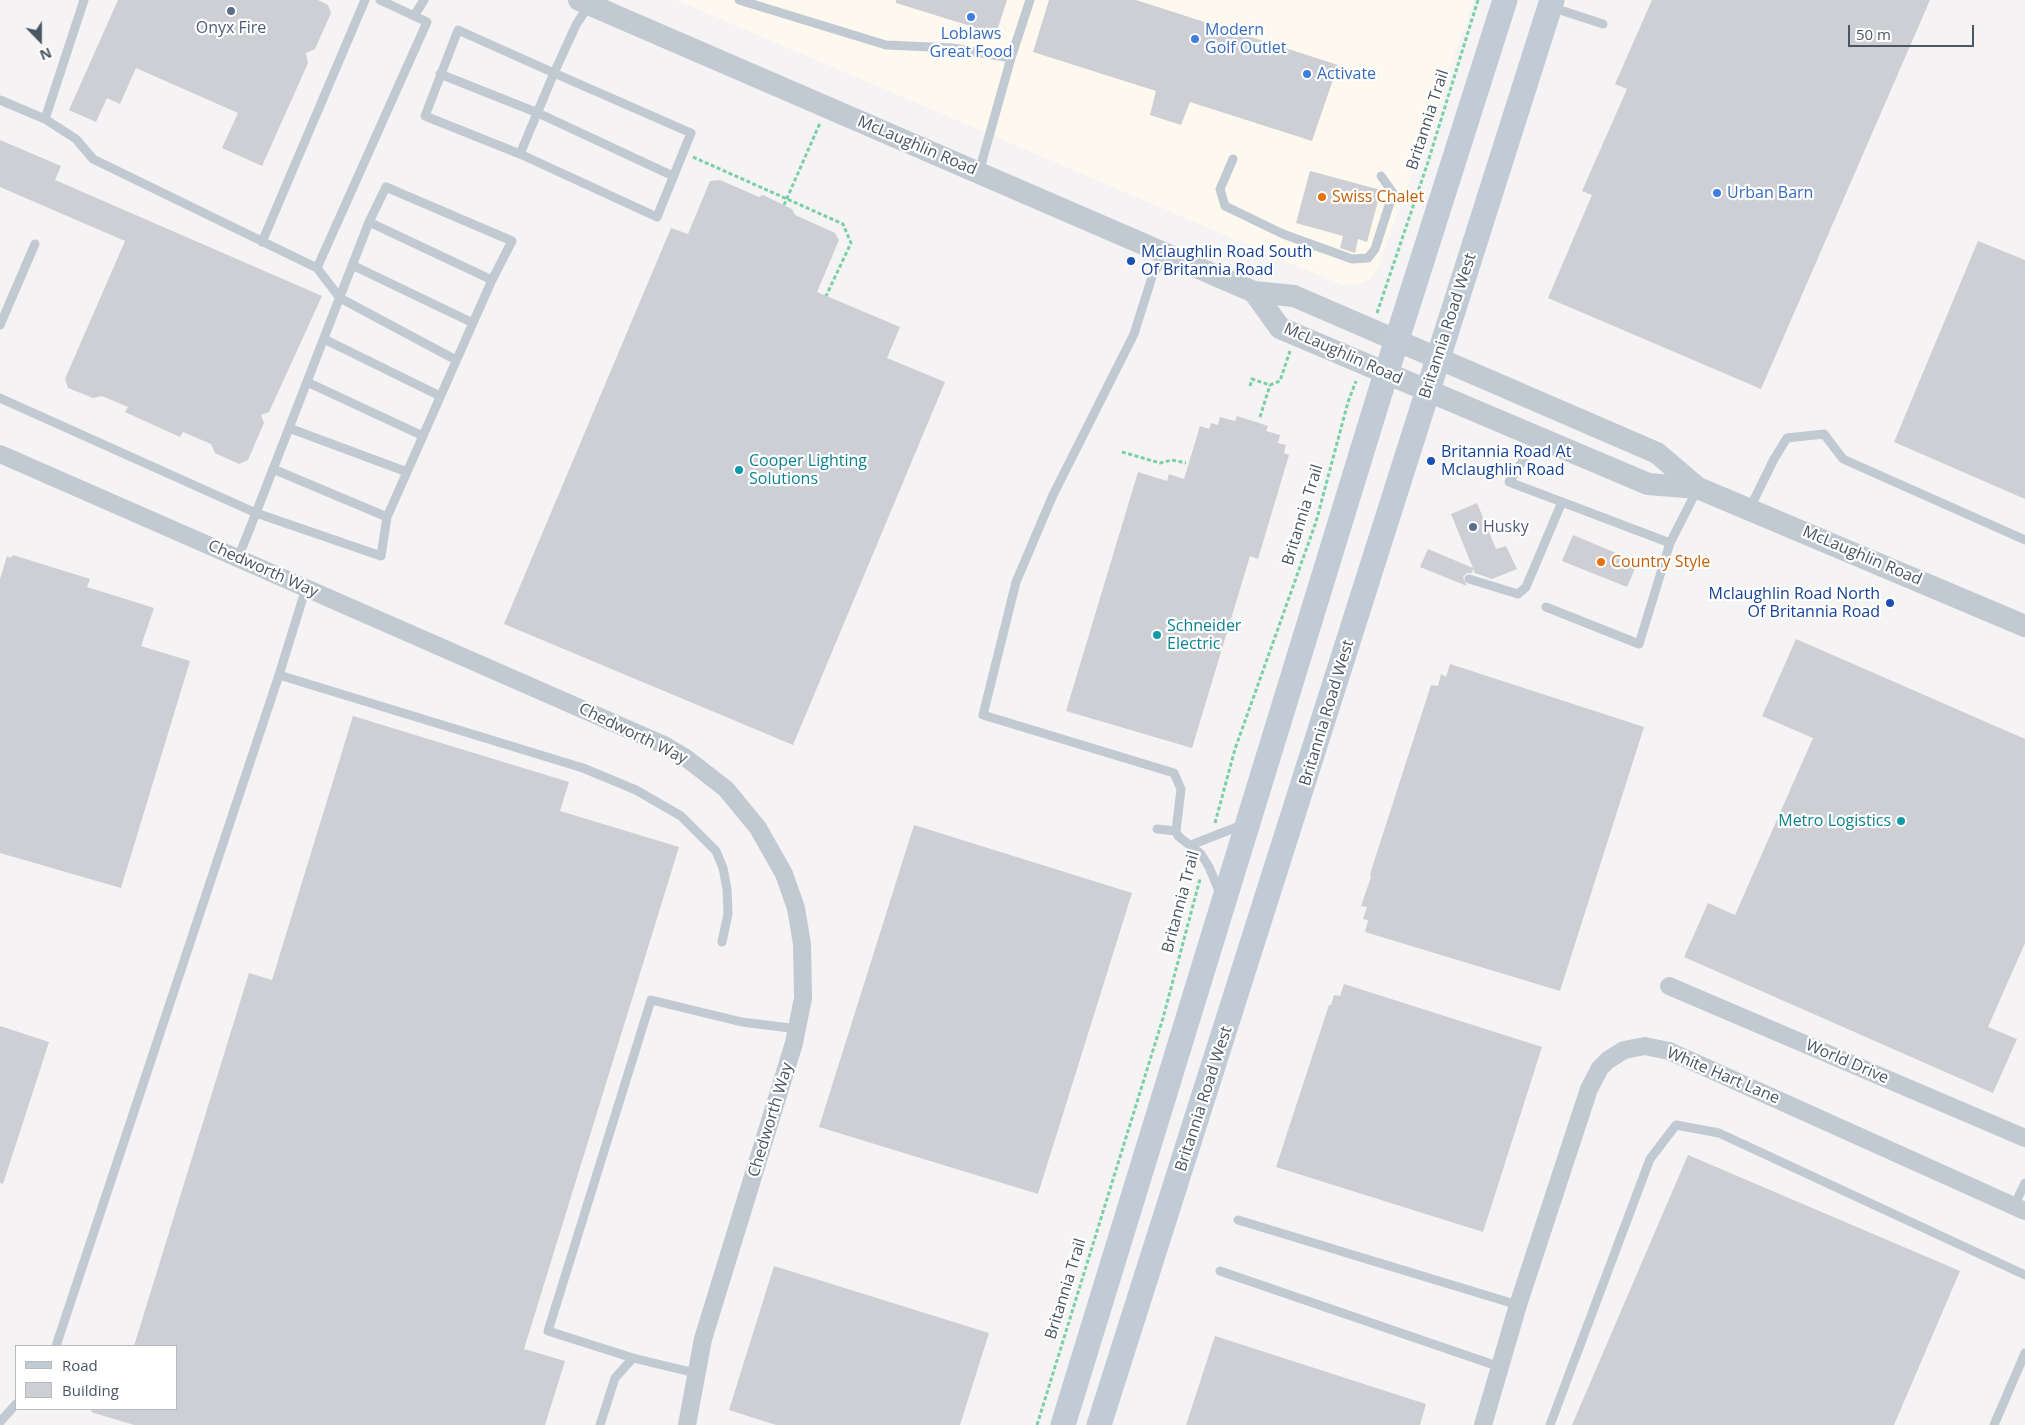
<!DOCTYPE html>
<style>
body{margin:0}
#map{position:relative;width:2025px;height:1425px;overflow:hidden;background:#f5f3f3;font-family:"Open Sans",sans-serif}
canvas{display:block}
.legend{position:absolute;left:15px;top:1345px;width:162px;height:65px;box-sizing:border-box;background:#fff;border:1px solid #b7bbc0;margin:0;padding:6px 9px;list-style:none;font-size:15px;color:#4a5661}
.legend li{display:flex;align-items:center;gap:10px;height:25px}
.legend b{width:25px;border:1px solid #b7bbc0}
.north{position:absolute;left:15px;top:15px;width:50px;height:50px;-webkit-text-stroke:4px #fff;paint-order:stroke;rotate:158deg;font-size:14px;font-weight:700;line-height:20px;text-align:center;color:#4a5661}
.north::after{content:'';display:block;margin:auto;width:18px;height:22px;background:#4a5661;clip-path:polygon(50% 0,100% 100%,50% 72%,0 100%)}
.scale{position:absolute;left:1848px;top:25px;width:126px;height:22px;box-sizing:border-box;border:2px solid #4a5661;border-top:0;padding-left:6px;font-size:15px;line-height:18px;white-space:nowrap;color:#4a5661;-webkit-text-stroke:4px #fff;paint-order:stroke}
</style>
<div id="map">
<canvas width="2025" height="1425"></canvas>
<ul class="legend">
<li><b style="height:6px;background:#c1cbd6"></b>Road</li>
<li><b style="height:14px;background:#cdcfd5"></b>Building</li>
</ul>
<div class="north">N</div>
<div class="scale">50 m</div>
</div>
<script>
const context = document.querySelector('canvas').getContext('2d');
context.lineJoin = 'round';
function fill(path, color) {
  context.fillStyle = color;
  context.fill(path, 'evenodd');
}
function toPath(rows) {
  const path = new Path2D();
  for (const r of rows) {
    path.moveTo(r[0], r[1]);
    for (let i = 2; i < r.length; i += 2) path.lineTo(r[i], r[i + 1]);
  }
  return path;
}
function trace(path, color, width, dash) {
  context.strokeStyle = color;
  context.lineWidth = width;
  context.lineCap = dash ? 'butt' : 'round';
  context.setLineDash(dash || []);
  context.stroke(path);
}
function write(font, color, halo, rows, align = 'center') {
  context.font = font + ' "Open Sans",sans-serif';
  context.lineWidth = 4.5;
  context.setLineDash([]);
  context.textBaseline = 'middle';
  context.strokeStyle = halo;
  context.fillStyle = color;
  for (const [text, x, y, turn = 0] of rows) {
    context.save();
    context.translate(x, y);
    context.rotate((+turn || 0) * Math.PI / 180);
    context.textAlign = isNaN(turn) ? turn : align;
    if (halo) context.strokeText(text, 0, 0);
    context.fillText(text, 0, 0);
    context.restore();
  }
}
fill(toPath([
 [676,0,1474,0,1379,265,1370,279,1357,284,1342,285]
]), '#fdf9ef');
fill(toPath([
 [118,0,318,0,328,5,331,13,315,49,306,53,308,63,262,166,222,148,238,113,136,68,120,104,107,98,96,122,69,110],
 [896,0,1007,0,996,34,896,3],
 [1049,0,1136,0,1338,65,1312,141,1190,102,1181,125,1150,115,1156,91,1033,52],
 [1652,0,1930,0,1761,389,1548,298,1592,195,1582,191,1627,89,1615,84],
 [0,140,61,166,55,180,322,296,269,412,261,415,264,423,248,460,239,464,215,453,211,444,183,432,180,437,125,412,128,407,102,396,93,398,68,388,65,379,125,241,0,187],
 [1310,171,1381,190,1367,242,1358,239,1355,253,1340,248,1343,236,1296,223],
 [720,180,759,197,763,195,792,209,795,215,835,233,839,240,817,292,900,327,887,358,945,382,793,745,504,624,671,228,688,234,710,181],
 [1978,241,2025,260,2025,499,1894,442],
 [1237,416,1268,426,1266,431,1280,435,1278,443,1286,445,1284,453,1289,455,1258,559,1250,556,1192,748,1066,711,1138,472,1167,481,1169,474,1184,479,1200,426,1209,429,1211,423,1218,425,1220,417,1235,421],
 [1477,503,1496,549,1506,546,1517,569,1492,579,1475,573,1473,569,1472,573,1467,573,1463,577,1467,586,1420,567,1428,549,1473,568,1451,514],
 [1573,535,1638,562,1627,587,1562,561],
 [13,555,90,579,87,587,154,608,141,646,190,661,121,888,0,853,0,579,7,556,11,558],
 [1796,639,2025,739,2025,943,1988,1027,2017,1039,1993,1093,1684,957,1708,903,1735,915,1813,738,1762,716],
 [1450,664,1644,727,1560,991,1365,932,1368,920,1363,919,1367,907,1361,906,1371,877,1370,874,1431,685,1438,686,1441,674,1446,677],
 [353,716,569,782,560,811,679,847,524,1349,565,1361,545,1425,134,1425,91,1412,92,1409,176,1409,176,1346,134,1346,249,973,272,980],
 [914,825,1132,893,1038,1194,819,1127],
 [1344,984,1542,1047,1483,1232,1276,1167,1329,1005,1331,1005,1334,995,1340,996],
 [0,1026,49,1042,3,1184,0,1183],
 [1688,1155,1960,1271,1894,1425,1572,1425],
 [774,1266,989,1333,960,1425,776,1425,729,1410],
 [1215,1336,1426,1404,1420,1425,1186,1425]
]), '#cdcfd5');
trace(toPath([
 [693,157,843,224,851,243,826,296],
 [784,205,820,123],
 [1377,313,1427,165,1478,0],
 [1250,386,1252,379,1270,385,1280,381,1290,351],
 [1260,417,1270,385],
 [1122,452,1160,463,1172,460,1186,463],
 [1215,823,1235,749,1316,522,1348,402,1356,381],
 [1037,1425,1163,1018,1200,879]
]), '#7ad0a6', 3, [4, 2.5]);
trace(toPath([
 [739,0,886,45,953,48,1011,58],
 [1551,7,1603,24],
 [414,16,424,0],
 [440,74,538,113,673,176],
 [0,100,45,119,76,139,93,159,317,268,340,298,456,360],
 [45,119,84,0],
 [520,154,425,116,458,30,554,73,691,133,657,217,520,154,554,73,576,25,589,5],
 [1233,159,1220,189,1225,206,1283,234,1352,259,1368,258,1375,249,1393,193,1381,176],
 [979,172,1011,58,1030,0],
 [369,222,492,280],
 [262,242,365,0],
 [1165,253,1152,277,1134,334,1053,495,1016,582,983,715,1174,773,1181,789,1176,831,1178,836,1201,854,1209,867,1220,893],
 [352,265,473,323],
 [317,268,427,22,380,0],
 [0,325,35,244],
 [324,339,440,396],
 [307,382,423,436],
 [0,398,256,513,381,556,387,517,492,280,512,241,386,187,369,222,256,513,238,558],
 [289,428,407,472],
 [1538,437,1509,482,1562,502],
 [273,469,387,517],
 [1750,508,1774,459,1787,438,1824,434,1843,459,2025,540],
 [1469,579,1518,594,1526,587,1562,502,1670,543],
 [1546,607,1639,644,1670,543,1698,488],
 [279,675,583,768,636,790,681,816,716,851,723,868,727,889,728,914,722,942],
 [1157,829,1176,831],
 [1191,845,1242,825],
 [2014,1206,2025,1183],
 [1238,1220,1518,1305],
 [1220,1271,1500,1367],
 [56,1346,279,675,306,588],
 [695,1373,633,1358,548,1331,651,1000,742,1022,798,1029],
 [0,1422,16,1404],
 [600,1425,615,1378,633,1358],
 [1550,1425,1650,1159,1676,1125,1719,1133,2025,1275],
 [1994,1425,2025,1353]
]), '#c1cad2', 9);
trace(toPath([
 [0,454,664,745,686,758,726,789,758,828,784,874,796,908,802,944,803,998,794,1043,703,1339,687,1425],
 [1669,986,2025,1138],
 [1483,1425,1518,1305,1589,1089,1600,1068,1608,1060,1624,1050,1645,1046,1669,1051,2025,1211]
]), '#c1cad2', 18);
trace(toPath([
 [579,0,1254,292,1294,296,1657,453,1698,488],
 [1254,292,1280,328,1648,484,1698,488,2025,626]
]), '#c1cad2', 22);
trace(toPath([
 [1063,1425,1379,396,1505,0],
 [1099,1425,1552,0]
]), '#c1cbd6', 25);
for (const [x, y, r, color] of [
 [231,11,5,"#5c6f8a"],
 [971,17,5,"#3f7fe0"],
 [1195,39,5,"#3f7fe0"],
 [1307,74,5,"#3f7fe0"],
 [1717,193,5,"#3f7fe0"],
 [1322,197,5,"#e8710a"],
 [1131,261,5,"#1a4fb4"],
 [1431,461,5,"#1a4fb4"],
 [739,470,5,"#0f9aa8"],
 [1473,527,5,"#5c6f8a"],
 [1601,562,5,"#e8710a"],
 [1890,603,5,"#1a4fb4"],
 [1157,635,5,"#0f9aa8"],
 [1901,821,5,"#0f9aa8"]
]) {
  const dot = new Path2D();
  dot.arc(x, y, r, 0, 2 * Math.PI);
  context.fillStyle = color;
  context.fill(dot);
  trace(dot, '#fff', 2);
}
write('16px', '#4e5e75', '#fff', [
 ["Onyx Fire",231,28],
 ["Husky",1483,527,"left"]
]);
write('16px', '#366cbe', '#fff', [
 ["Modern",1205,30],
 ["Golf Outlet",1205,48],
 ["Loblaws",971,34,"center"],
 ["Great Food",971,52,"center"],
 ["Activate",1317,74],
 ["Urban Barn",1727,193]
], 'left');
write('16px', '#4a5661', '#fff', [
 ["Britannia Trail",1428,120,-72],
 ["McLaughlin Road",917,146,23],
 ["Britannia Road West",1448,326,-72],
 ["McLaughlin Road",1343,354,24],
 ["Britannia Trail",1303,515,-73],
 ["McLaughlin Road",1862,556,23],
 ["Chedworth Way",263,569,24],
 ["Britannia Road West",1327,713,-73],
 ["Chedworth Way",633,734,26],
 ["Britannia Trail",1181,902,-75],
 ["World Drive",1847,1062,23],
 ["White Hart Lane",1723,1076,23],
 ["Britannia Road West",1204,1099,-72],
 ["Chedworth Way",771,1120,-73],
 ["Britannia Trail",1066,1289,-73]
]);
write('16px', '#c56008', '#fff', [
 ["Swiss Chalet",1332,197],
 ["Country Style",1611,562]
], 'left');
write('16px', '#164399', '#fff', [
 ["Mclaughlin Road South",1141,252],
 ["Of Britannia Road",1141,270],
 ["Britannia Road At",1441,452],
 ["Mclaughlin Road",1441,470],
 ["Mclaughlin Road North",1880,594,"right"],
 ["Of Britannia Road",1880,612,"right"]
], 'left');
write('16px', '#0d838f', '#fff', [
 ["Cooper Lighting",749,461],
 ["Solutions",749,479],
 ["Schneider",1167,626],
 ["Electric",1167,644],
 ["Metro Logistics",1891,821,"right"]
], 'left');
</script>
